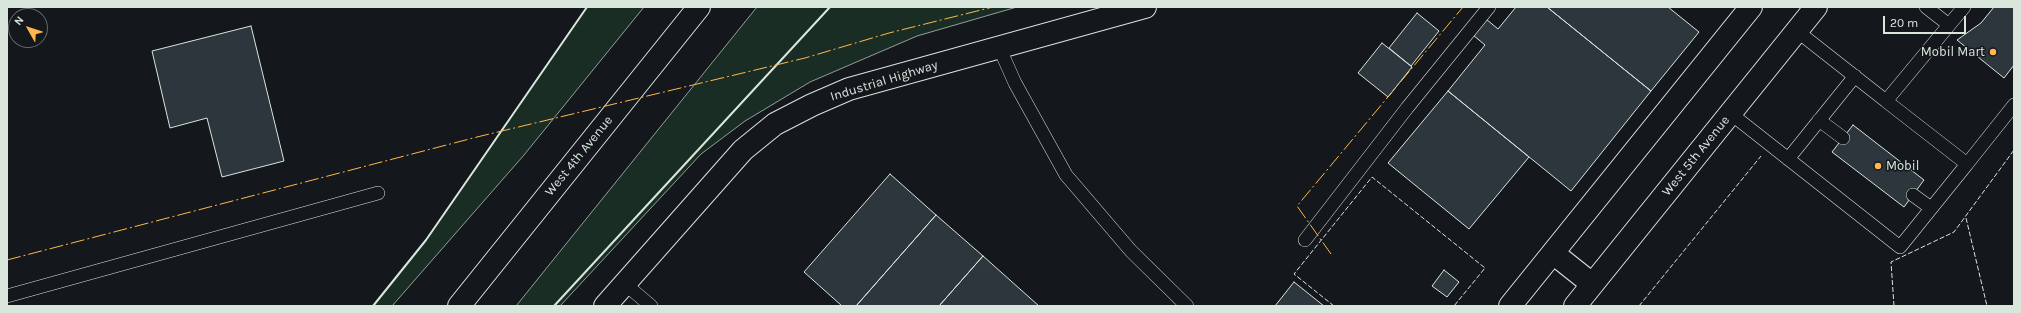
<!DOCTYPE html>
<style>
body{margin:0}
#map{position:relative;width:2021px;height:313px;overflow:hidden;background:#14181c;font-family:Karla,sans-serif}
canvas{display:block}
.frame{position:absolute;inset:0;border:8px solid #d8e6dc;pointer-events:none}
.north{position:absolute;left:8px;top:8px;width:40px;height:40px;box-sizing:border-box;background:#14181c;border:1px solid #626a69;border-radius:50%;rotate:309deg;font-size:11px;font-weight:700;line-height:16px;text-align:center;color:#d8e6dc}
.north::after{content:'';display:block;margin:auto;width:14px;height:18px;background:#ffb74d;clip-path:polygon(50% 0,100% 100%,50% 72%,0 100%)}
.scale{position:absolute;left:1883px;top:16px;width:83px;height:18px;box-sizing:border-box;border:2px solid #d8e6dc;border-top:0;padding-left:5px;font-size:12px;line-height:14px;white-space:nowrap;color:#d8e6dc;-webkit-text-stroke:3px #14181c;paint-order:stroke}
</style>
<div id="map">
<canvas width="2021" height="313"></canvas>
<div class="frame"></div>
<div class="north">N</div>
<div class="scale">20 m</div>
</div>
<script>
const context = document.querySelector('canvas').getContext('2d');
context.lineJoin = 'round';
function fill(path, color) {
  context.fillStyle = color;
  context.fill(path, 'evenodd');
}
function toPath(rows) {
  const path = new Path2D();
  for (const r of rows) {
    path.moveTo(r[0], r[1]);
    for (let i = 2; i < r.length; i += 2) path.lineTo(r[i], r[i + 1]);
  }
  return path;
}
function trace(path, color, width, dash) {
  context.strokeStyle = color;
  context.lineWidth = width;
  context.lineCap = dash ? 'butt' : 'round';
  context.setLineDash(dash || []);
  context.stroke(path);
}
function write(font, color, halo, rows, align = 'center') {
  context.font = font + ' Karla,sans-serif';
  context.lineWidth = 3;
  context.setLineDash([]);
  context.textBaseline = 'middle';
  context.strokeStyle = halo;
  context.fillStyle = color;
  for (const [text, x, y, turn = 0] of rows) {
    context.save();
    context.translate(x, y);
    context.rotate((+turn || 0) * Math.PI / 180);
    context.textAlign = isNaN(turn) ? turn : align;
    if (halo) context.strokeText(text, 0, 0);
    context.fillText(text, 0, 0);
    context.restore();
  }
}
const green = toPath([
 [587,7,644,7,524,155,392,306,373,306,426,240,587,7],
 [757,7,1017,7,917,36,810,82,745,121,701,154,560,306,516,306,757,7]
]);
fill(green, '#1a2d24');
trace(green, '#939e99', 1);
const building = toPath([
 [1516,7,1547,7,1651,91,1571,191,1448,91,1485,45,1473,35,1486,19,1498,29,1516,7],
 [1547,7,1668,7,1699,32,1651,91,1547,7],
 [1994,7,2014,7,2014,65,2004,78,1957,40,1981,23,1994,7],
 [1417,13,1439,31,1411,66,1389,48,1417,13],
 [251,26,284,161,222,177,207,118,170,128,152,51,251,26],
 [1382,43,1412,67,1388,97,1358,73,1382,43],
 [1448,91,1529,157,1469,229,1388,163,1448,91],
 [1853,125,1924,180,1904,207,1832,152,1853,125],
 [890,174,936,215,856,306,842,306,804,272,890,174],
 [936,215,983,256,939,306,856,306,936,215],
 [983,256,1039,306,939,306,983,256],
 [1444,270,1459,282,1447,297,1432,286,1444,270],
 [1294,282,1324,306,1275,306,1294,282]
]);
fill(building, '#2c363c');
trace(building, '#d8e6dc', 1);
const lane = toPath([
 [1926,7,1949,25],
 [1797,31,1886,101,1964,7],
 [999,47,1015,83,1066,175,1131,251,1187,306],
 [1730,113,1900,247,1967,164,1886,101],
 [1819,120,1843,138],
 [1788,159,1855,76],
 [1967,164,2014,105],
 [1913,195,1931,208],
 [1305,240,1407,108,1489,7],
 [624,283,651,306],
 [7,296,378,193]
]);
const secondary = toPath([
 [459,306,699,7],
 [605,306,743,150,775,124,812,105,849,89,1145,7]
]);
const primary = toPath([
 [1553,253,1592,284],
 [1510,306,1751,7],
 [1575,306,1816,7]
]);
trace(lane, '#d8e6dc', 14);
trace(secondary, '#d8e6dc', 24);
trace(primary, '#d8e6dc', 24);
trace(lane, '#14181c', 13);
trace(secondary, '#14181c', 22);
trace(primary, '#14181c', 22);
trace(toPath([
 [1966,218,1987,306],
 [1334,306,1294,274,1372,177,1485,268,1454,306],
 [1639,306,1761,156],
 [1894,306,1891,262,1954,232,2014,150]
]), '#d8e6dc', 1, [5, 2]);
trace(toPath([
 [373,306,426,240,587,7],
 [554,306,830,7]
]), '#d8e6dc', 2);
trace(toPath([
 [1331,254,1297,206,1463,7],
 [7,260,477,137,805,58,889,33,993,7]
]), '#ffb74d', 1, [14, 3, 2, 3]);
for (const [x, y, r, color] of [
 [1993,52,4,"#ffb74d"],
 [1878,166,4,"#ffb74d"]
]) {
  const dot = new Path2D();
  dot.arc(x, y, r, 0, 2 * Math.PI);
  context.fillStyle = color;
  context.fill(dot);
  trace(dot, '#14181c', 1.5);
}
write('13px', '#d8e6dc', '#14181c', [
 ["Mobil Mart",1985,52],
 ["Mobil",1886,166,"left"]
], 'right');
write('13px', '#d8e6dc', '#14181c', [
 ["Industrial Highway",884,81,-17],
 ["West 4th Avenue",579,156,-51],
 ["West 5th Avenue",1696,156,-51]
]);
</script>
